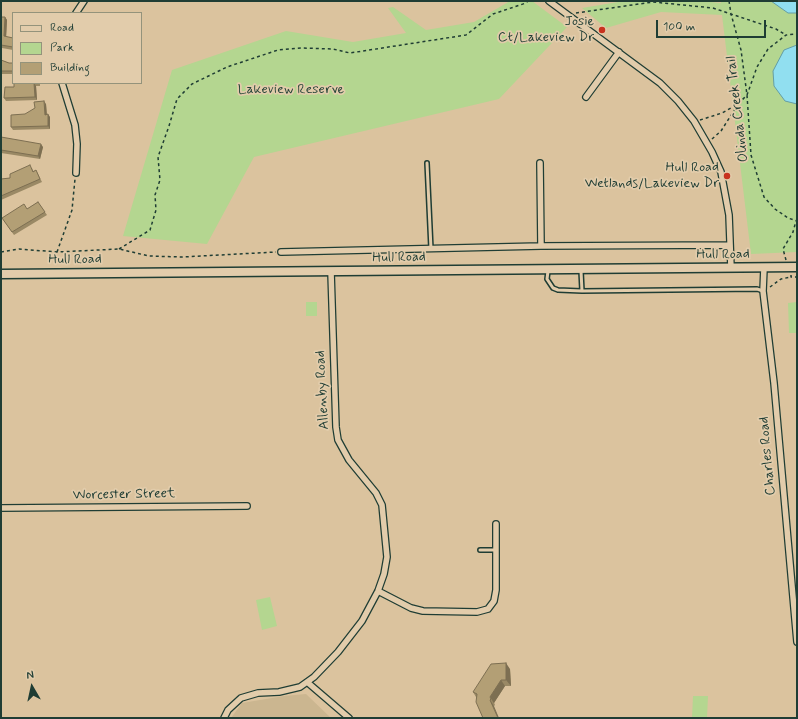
<!DOCTYPE html>
<style>
body{margin:0}
#map{position:relative;width:798px;height:719px;overflow:hidden;background:#dbc39e;font-family:Mynerve,sans-serif}
canvas{display:block}
.frame{position:absolute;inset:0;border:2px solid #1f3d34;pointer-events:none}
.legend{position:absolute;left:12px;top:12px;width:130px;height:72px;box-sizing:border-box;background:#e2ccab;border:1px solid #94937b;margin:0;padding:5px 7px;list-style:none;font-size:12px;color:#1f3d34}
.legend li{display:flex;align-items:center;gap:8px;height:20px}
.legend b{width:20px;border:1px solid #94937b}
.north{position:absolute;left:12px;top:667px;width:40px;height:40px;-webkit-text-stroke:3px #e2ccab;paint-order:stroke;rotate:351deg;font-size:11px;font-weight:700;line-height:16px;text-align:center;color:#1f3d34}
.north::after{content:'';display:block;margin:auto;width:14px;height:18px;background:#1f3d34;clip-path:polygon(50% 0,100% 100%,50% 72%,0 100%)}
.scale{position:absolute;left:656px;top:20px;width:110px;height:18px;box-sizing:border-box;border:2px solid #1f3d34;border-top:0;padding-left:5px;font-size:12px;line-height:14px;white-space:nowrap;color:#1f3d34;-webkit-text-stroke:3px #e2ccab;paint-order:stroke}
</style>
<div id="map">
<canvas width="798" height="719"></canvas>
<div class="frame"></div>
<ul class="legend">
<li><b style="height:5px;background:#e2ccab"></b>Road</li>
<li><b style="height:11px;background:#b4d690"></b>Park</li>
<li><b style="height:11px;background:#b39f75"></b>Building</li>
</ul>
<div class="north">N</div>
<div class="scale">100 m</div>
</div>
<script>
const context = document.querySelector('canvas').getContext('2d');
context.lineJoin = 'round';
function fill(path, color) {
  context.fillStyle = color;
  context.fill(path, 'evenodd');
}
function toPath(rows) {
  const path = new Path2D();
  for (const r of rows) {
    path.moveTo(r[0], r[1]);
    for (let i = 2; i < r.length; i += 2) path.lineTo(r[i], r[i + 1]);
  }
  return path;
}
function trace(path, color, width, dash) {
  context.strokeStyle = color;
  context.lineWidth = width;
  context.lineCap = dash ? 'butt' : 'round';
  context.setLineDash(dash || []);
  context.stroke(path);
}
function write(font, color, halo, rows, align = 'center') {
  context.font = font + ' Mynerve,sans-serif';
  context.lineWidth = 3.5;
  context.setLineDash([]);
  context.textBaseline = 'middle';
  context.strokeStyle = halo;
  context.fillStyle = color;
  for (const [text, x, y, turn = 0] of rows) {
    context.save();
    context.translate(x, y);
    context.rotate((+turn || 0) * Math.PI / 180);
    context.textAlign = isNaN(turn) ? turn : align;
    if (halo) context.strokeText(text, 0, 0);
    context.fillText(text, 0, 0);
    context.restore();
  }
}
fill(toPath([
 [306,694,331,718,231,718,242,703,284,696]
]), '#cbb690');
fill(toPath([
 [510,1,532,1,567,27,499,99,254,157,207,244,123,236,172,70,286,31,353,42,406,33,388,8,393,7,426,30,474,22],
 [624,1,701,1,721,3,721,1,797,1,797,252,751,254,722,15,661,12,606,28,582,8],
 [306,302,317,302,317,316,306,316],
 [797,302,797,333,789,333,788,303],
 [270,597,277,626,262,630,256,600],
 [693,696,708,696,707,718,692,718]
]), '#b4d690');
const water = toPath([
 [771,1,797,1,797,13,788,13,771,1],
 [797,45,797,104,785,101,774,86,773,71,784,50,797,45]
]);
fill(water, '#91dff0');
trace(water, '#639ea5', 1);
const lane = toPath([
 [427,163,431,249],
 [548,271,547,279,553,288,558,290,582,291,757,289,763,291],
 [581,271,582,291],
 [480,550,496,550]
]);
const street = toPath([
 [549,1,660,83,678,101,694,121,712,152,721,172,729,215,731,268],
 [76,13,84,1],
 [62,83,75,125,77,144,76,173],
 [586,97,619,52],
 [540,163,541,246],
 [281,252,541,246,730,245],
 [764,268,763,291,774,383,797,642],
 [1,508,247,506],
 [378,591,411,608,423,611,477,612,488,609,494,601,496,590,496,524],
 [307,682,349,718],
 [224,718,228,710,241,698,258,693,279,692,300,687,314,677,338,652,362,621,378,591,384,574,387,557,382,505,376,493,349,460,338,440,336,427,331,272]
]);
const secondary = toPath([
 [1,274,797,267]
]);
trace(lane, '#1f3d34', 6);
trace(street, '#1f3d34', 8);
trace(secondary, '#1f3d34', 11);
trace(toPath([
 [729,1,731,14,741,50,747,95,751,155,764,197,775,209,788,218,797,221],
 [576,13,653,2,713,8,776,29,786,35],
 [700,120,722,113,738,104,747,95,757,67,768,49,786,35,797,34],
 [712,139,721,131,737,106],
 [119,249,150,230,156,210,155,195,160,180,158,157,169,126,177,99,192,84,227,67,278,50,301,48,333,49,350,53,466,35,493,14,526,3,528,1],
 [1,252,19,249,57,252,119,249,149,256,182,257,276,252],
 [57,252,72,210,75,179],
 [786,260,783,249,793,232,796,221],
 [791,275,791,277,797,277],
 [770,287,781,279,791,277]
]), '#1f3d34', 1.5, [3, 3]);
trace(lane, '#e2ccab', 3);
trace(street, '#e2ccab', 5.5);
trace(secondary, '#e2ccab', 8);
fill(toPath([
 [1,17,5,17,7,20,6,37,13,38,13,50,2,48,1,47],
 [1,60,9,63,13,63,13,74,1,74],
 [14,83,40,83,40,86,36,86,37,100,6,101,4,98,14,87],
 [46,104,47,115,50,117,50,129,13,130,11,127],
 [1,137,43,147,40,159,1,153],
 [32,168,33,171,36,170,42,182,1,200,1,179,10,178],
 [38,202,47,215,14,235,2,218,27,209],
 [510,669,511,686,505,686,494,703,495,705,494,706,476,697,473,692]
]), '#9a8965');
fill(toPath([
 [5,17,7,20,6,39,4,36],
 [34,83,36,86,37,100,35,97],
 [44,101,46,104,47,118,45,115],
 [48,114,50,117,50,129,48,126],
 [41,144,43,147,40,159,38,156],
 [506,663,510,669,511,686,506,680],
 [501,680,505,686,494,703,495,705,490,697],
 [490,700,494,706,499,718,498,718]
]), '#7d6f52');
const building = toPath([
 [1,17,5,17,4,36,13,38,13,47,1,45,1,17],
 [1,60,9,63,13,63,13,71,1,71,1,60],
 [14,83,34,83,35,97,4,98,5,87,14,87,14,83],
 [44,101,45,115,48,114,48,126,11,127,11,115,25,114,35,108,34,102,44,101],
 [1,137,41,144,38,156,1,150,1,137],
 [30,165,33,172,36,170,40,179,1,196,1,179,10,178,10,174,30,165],
 [38,202,45,212,12,232,2,218,24,204,27,209,38,202],
 [506,663,506,680,501,680,490,697,491,699,490,700,498,718,483,718,476,702,477,694,473,692,491,664,506,663]
]);
fill(building, '#b39f75');
trace(building, '#7d6f52', 1);
for (const [x, y, r, color] of [
 [602,30,4,"#c8321e"],
 [727,176,4,"#c8321e"]
]) {
  const dot = new Path2D();
  dot.arc(x, y, r, 0, 2 * Math.PI);
  context.fillStyle = color;
  context.fill(dot);
  trace(dot, '#e2ccab', 1.5);
}
write('14px', '#1f3d34', '#e2ccab', [
 ["Josie",594,22],
 ["Ct/Lakeview Dr",594,38],
 ["Hull Road",719,168],
 ["Wetlands/Lakeview Dr",719,184]
], 'right');
write('14px', '#264539', '#e2ccab', [
 ["Lakeview Reserve",291,90]
]);
write('14px', '#1f3d34', '#e2ccab', [
 ["Olinda Creek Trail",738,109,-97],
 ["Hull Road",723,255],
 ["Hull Road",399,258,-1],
 ["Hull Road",75,260],
 ["Allenby Road",323,390,-93],
 ["Charles Road",768,456,-95],
 ["Worcester Street",124,495,-1]
]);
</script>
